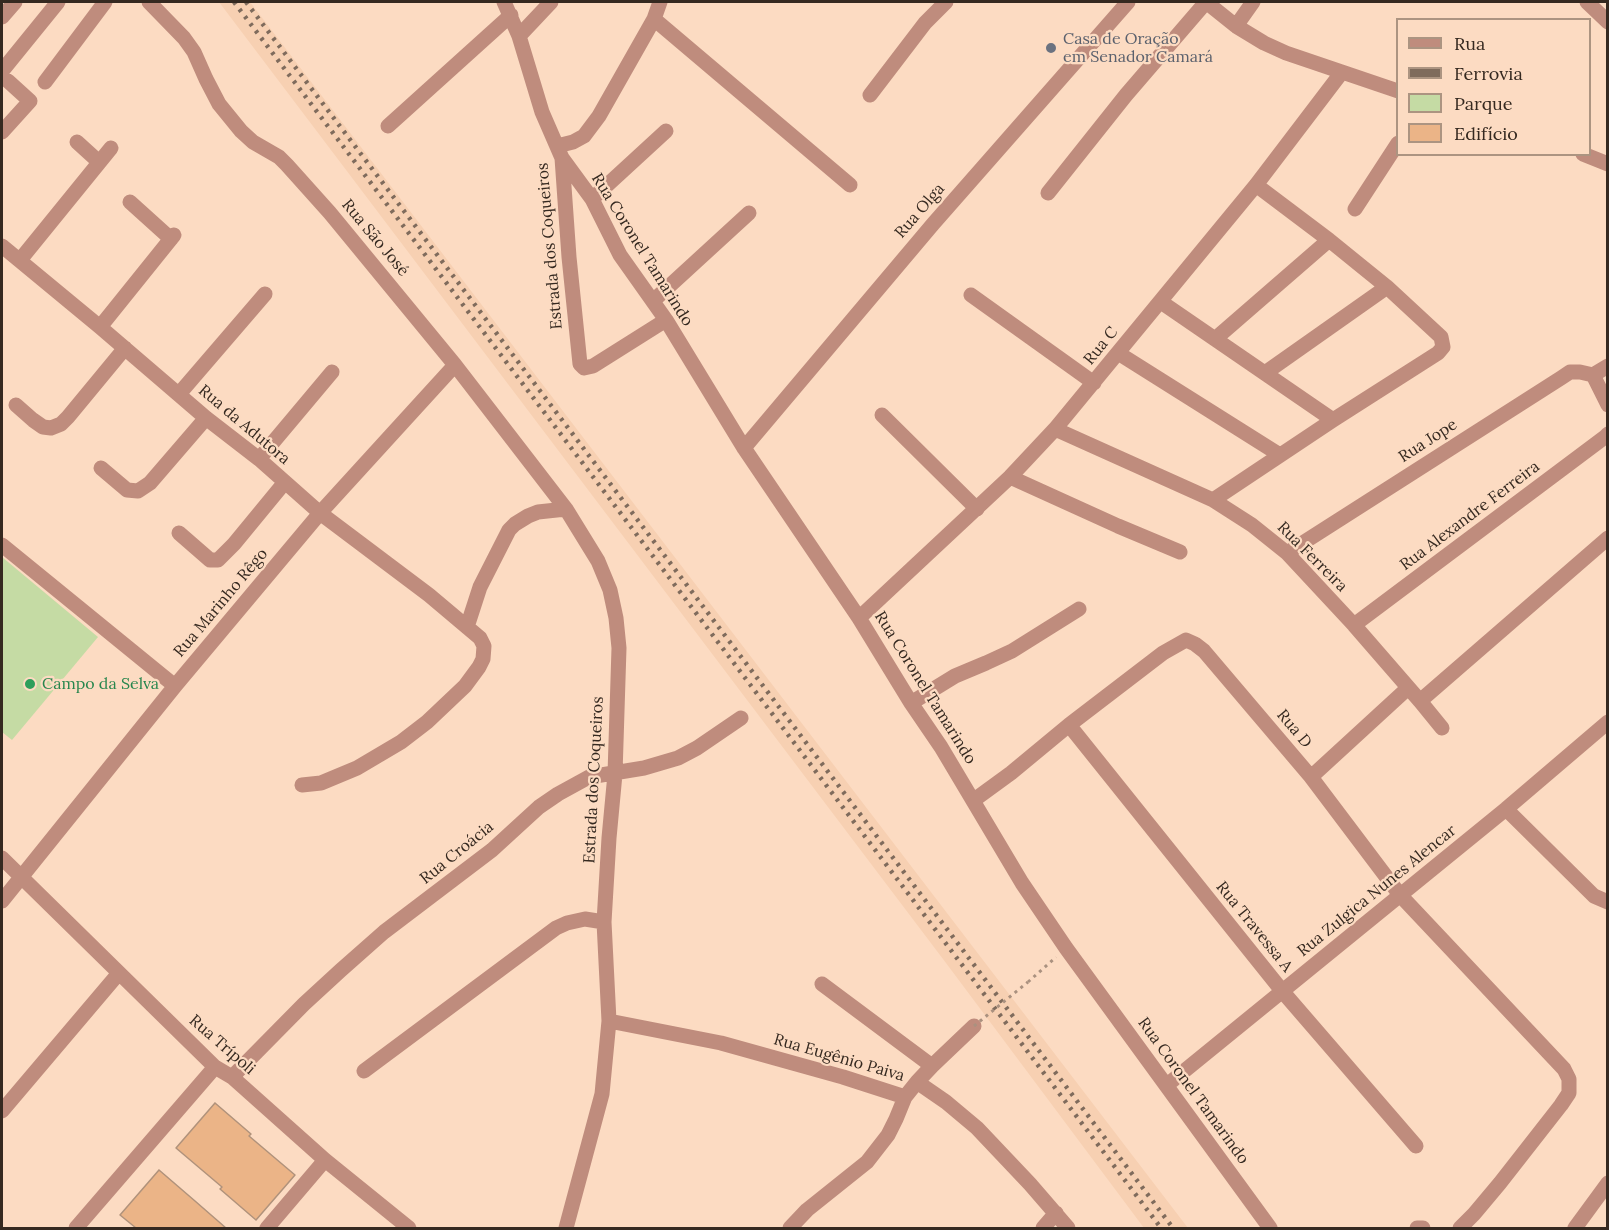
<!DOCTYPE html>
<meta charset="utf-8">
<style>
body{margin:0}
#map{position:relative;width:1609px;height:1230px;overflow:hidden;background:#fcdbc2;font-family:Lora,serif}
canvas{display:block}
.frame{position:absolute;inset:0;border:3px solid #352920;pointer-events:none}
.legend{position:absolute;left:1396px;top:18px;width:195px;height:138px;box-sizing:border-box;background:#fcdbc2;border:2px solid #ac9481;margin:0;padding:8px 10px;list-style:none;font-size:18px;color:#352920}
.legend li{display:flex;align-items:center;gap:12px;height:30px}
.legend b{width:30px;border:2px solid #ac9481}
</style>
<div id="map">
<canvas width="1609" height="1230"></canvas>
<div class="frame"></div>
<ul class="legend">
<li><b style="height:8px;background:#bf8c7d"></b>Rua</li>
<li><b style="height:8px;background:#7f6b5c"></b>Ferrovia</li>
<li><b style="height:16px;background:#c5dba4"></b>Parque</li>
<li><b style="height:16px;background:#ebb487"></b>Edifício</li>
</ul>
</div>
<script>
const context = document.querySelector('canvas').getContext('2d');
context.lineJoin = 'round';
function fill(path, color) {
  context.fillStyle = color;
  context.fill(path, 'evenodd');
}
function toPath(rows) {
  const path = new Path2D();
  for (const r of rows) {
    path.moveTo(r[0], r[1]);
    for (let i = 2; i < r.length; i += 2) path.lineTo(r[i], r[i + 1]);
  }
  return path;
}
function trace(path, color, width, dash) {
  context.strokeStyle = color;
  context.lineWidth = width;
  context.lineCap = dash ? 'butt' : 'round';
  context.setLineDash(dash || []);
  context.stroke(path);
}
function write(font, color, halo, rows, align = 'center') {
  context.font = font + ' Lora,serif';
  context.lineWidth = 4.5;
  context.setLineDash([]);
  context.textBaseline = 'middle';
  context.strokeStyle = halo;
  context.fillStyle = color;
  for (const [text, x, y, turn = 0] of rows) {
    context.save();
    context.translate(x, y);
    context.rotate((+turn || 0) * Math.PI / 180);
    context.textAlign = isNaN(turn) ? turn : align;
    if (halo) context.strokeText(text, 0, 0);
    context.fillText(text, 0, 0);
    context.restore();
  }
}
fill(toPath([
 [219,2,250,2,1188,1228,1144,1228,946,963]
]), '#f7d0b2');
fill(toPath([
 [2,557,98,637,12,740,2,732]
]), '#c5dba4');
const building = toPath([
 [215,1103,251,1134,249,1136,295,1175,256,1220,220,1189,222,1187,176,1148,215,1103],
 [159,1170,195,1201,226,1228,136,1228,120,1215,159,1170]
]);
fill(building, '#ebb487');
trace(building, '#b0927b', 1.5);
trace(toPath([
 [1028,982,1056,957]
]), '#aa917f', 3, [3, 4.5]);
trace(toPath([
 [149,2,184,38,194,52,206,79,219,104,241,131,253,142,279,157,287,165,330,213,455,365,566,509,598,561,610,590,616,618,619,648,615,774,609,838,604,922,609,1021,602,1094,566,1228],
 [504,2,519,36,542,112,562,158,569,257,580,364,584,368,593,366,666,320],
 [1206,2,1236,26,1264,43,1286,53,1398,91],
 [1587,2,1608,22],
 [2,17,15,2],
 [654,19,850,185],
 [1236,26,1253,2],
 [519,36,551,2],
 [2,71,58,2],
 [45,82,105,2],
 [870,95,925,23,946,2],
 [388,126,511,15],
 [2,132,30,101,8,81],
 [77,142,99,162],
 [557,146,573,142,584,136,599,116,654,19,660,2],
 [1583,154,1608,164],
 [562,158,592,199,620,255,666,320,744,448,859,618,911,703,941,747,1022,883,1066,948,1270,1228],
 [1048,193,1126,95,1206,2],
 [592,199,666,131],
 [130,202,171,239],
 [1355,209,1398,143],
 [2,246,100,327,206,418,259,459,320,513,429,595,480,638,484,646,483,659,479,667,465,686,427,722,401,742,357,768,321,783,302,785],
 [20,260,111,148],
 [971,295,1094,383],
 [653,301,749,213],
 [1161,302,1333,420],
 [100,327,174,235],
 [1215,339,1329,240],
 [1118,353,1280,455],
 [1608,366,1593,375,1608,405],
 [1265,373,1387,287],
 [179,394,265,294],
 [16,405,33,420,43,427,51,428,61,424,68,417,125,348],
 [882,415,977,509],
 [1055,429,1213,500,1252,525,1287,553,1354,625,1420,701,1442,728],
 [744,448,933,224,1128,2],
 [259,459,332,372],
 [101,468,127,490,138,491,150,483,206,418],
 [1010,477,1118,526,1180,552],
 [1213,500,1333,420,1438,353,1443,347,1441,337,1387,287,1329,240,1256,185],
 [179,533,210,560,218,560,234,544,285,482],
 [2,545,175,686],
 [1287,553,1561,378,1570,372,1580,372,1593,375],
 [859,618,1010,477,1055,429,1256,185,1342,72],
 [1354,625,1605,437,1608,434],
 [467,627,480,587,509,530,515,524,528,516,538,512,566,509],
 [1420,701,1608,538],
 [911,703,955,676,986,663,1012,651,1079,609],
 [1069,725,1283,992,1416,1146],
 [1311,777,1408,688],
 [974,800,1011,773,1069,725,1163,653,1186,640,1195,644,1204,651,1311,777,1400,895,1564,1069,1569,1079,1569,1093,1561,1105,1500,1183,1474,1214,1460,1228],
 [1506,809,1594,896,1608,902],
 [2,858,215,1067,232,1077,325,1160,409,1228],
 [2,901,175,686,320,513,455,365],
 [609,1021,721,1043,843,1077,905,1097,917,1082,932,1066,822,984],
 [932,1066,974,1026],
 [364,1071,556,928,567,923,585,919,604,922],
 [232,1077,304,1004,341,970,384,932,492,850,539,807,558,794,589,777,644,768,678,758,697,748,741,718],
 [917,1082,946,1102,977,1128,1030,1184,1068,1228],
 [1167,1085,1506,809,1608,722],
 [2,1111,119,973],
 [76,1228,215,1067],
 [267,1228,325,1160],
 [790,1228,807,1210,867,1162,888,1135,896,1119,905,1097],
 [1043,1228,1056,1213],
 [1417,1228,1423,1228],
 [1575,1228,1608,1183]
]), '#bf8c7d', 15);
trace(toPath([
 [234,2,1161,1228],
 [246,2,1173,1228]
]), '#7f6b5c', 4.5, [3, 6]);
trace(toPath([
 [974,1026,1028,982]
]), '#aa917f', 3, [3, 4.5]);
for (const [x, y, r, color] of [
 [1051,48,6,"#6b7280"],
 [30,684,6,"#2e9e5b"]
]) {
  const dot = new Path2D();
  dot.arc(x, y, r, 0, 2 * Math.PI);
  context.fillStyle = color;
  context.fill(dot);
  trace(dot, '#fcdbc2', 2);
}
write('16px', '#5b616d', '#fcdbc2', [
 ["Casa de Oração",1063,39],
 ["em Senador Camará",1063,57]
], 'left');
write('16px', '#352920', '#fcdbc2', [
 ["Rua Olga",920,211,-49],
 ["Rua São José",375,238,50],
 ["Estrada dos Coqueiros",550,246,-95],
 ["Rua Coronel Tamarindo",642,250,58],
 ["Rua C",1101,346,-51],
 ["Rua da Adutora",244,425,40],
 ["Rua Jope",1428,441,-33],
 ["Rua Alexandre Ferreira",1470,516,-37],
 ["Rua Ferreira",1312,557,45],
 ["Rua Marinho Rêgo",221,603,-50],
 ["Rua Coronel Tamarindo",925,688,58],
 ["Rua D",1294,729,50],
 ["Estrada dos Coqueiros",594,780,-87],
 ["Rua Croácia",457,853,-39],
 ["Rua Zulgica Nunes Alencar",1377,891,-39],
 ["Rua Travessa A",1254,927,51],
 ["Rua Trípoli",222,1045,41],
 ["Rua Eugênio Paiva",839,1058,16],
 ["Rua Coronel Tamarindo",1193,1091,54]
]);
write('16px', '#27864d', '#fcdbc2', [
 ["Campo da Selva",42,684]
], 'left');
</script>
